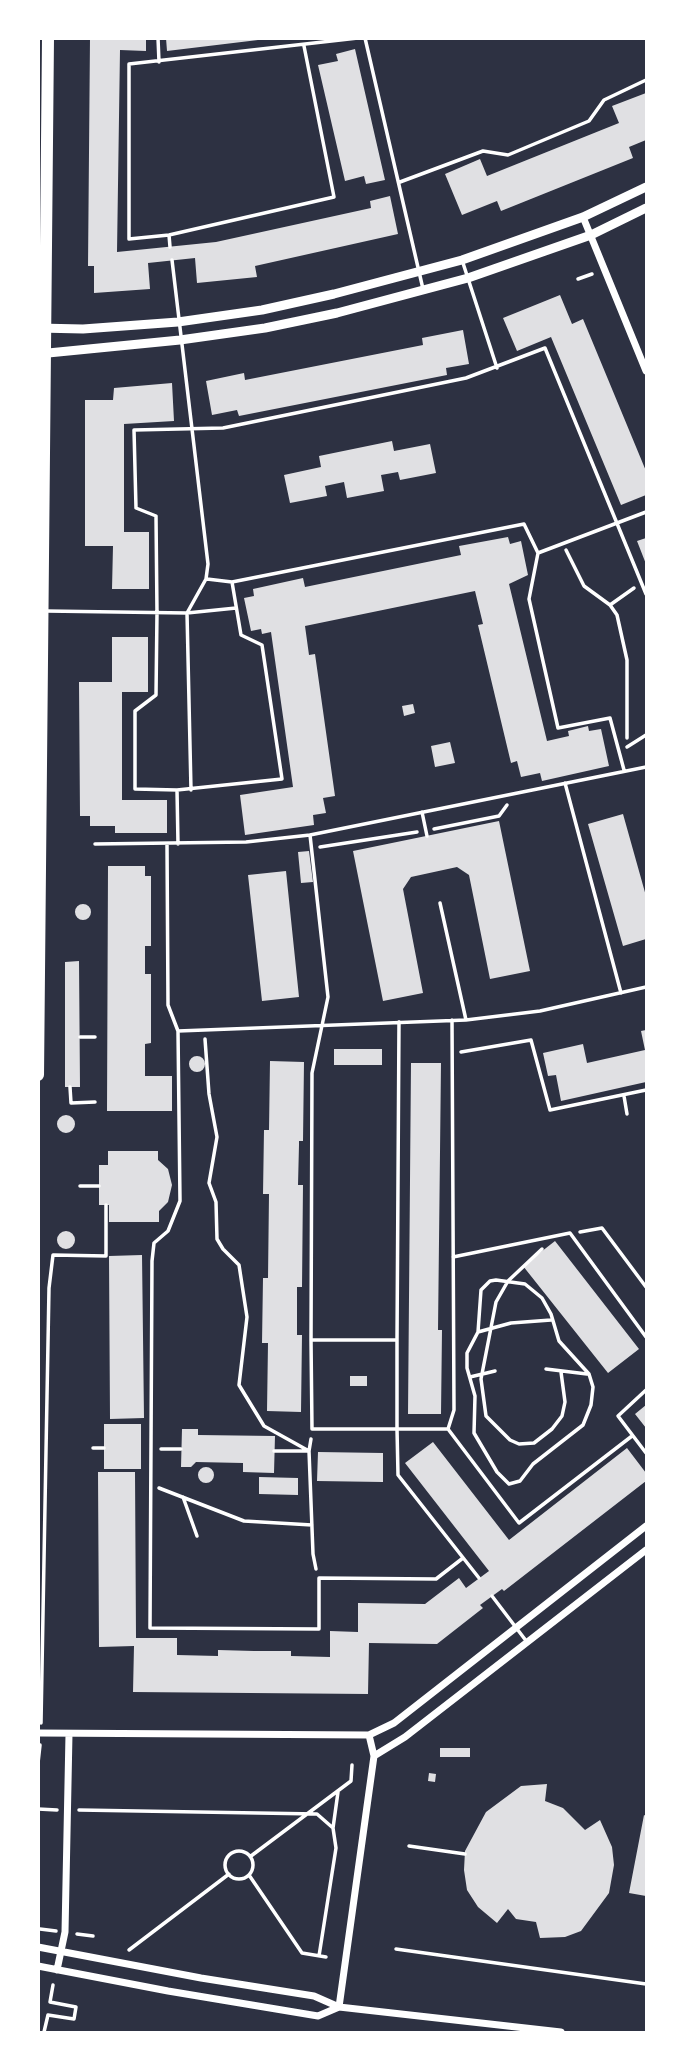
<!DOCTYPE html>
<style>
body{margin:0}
#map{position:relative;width:685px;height:2071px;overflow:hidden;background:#2d3142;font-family:Helvetica,sans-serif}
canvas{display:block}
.frame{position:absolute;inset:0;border:40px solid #fff;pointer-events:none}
</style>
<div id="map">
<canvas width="685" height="2071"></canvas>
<div class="frame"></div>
</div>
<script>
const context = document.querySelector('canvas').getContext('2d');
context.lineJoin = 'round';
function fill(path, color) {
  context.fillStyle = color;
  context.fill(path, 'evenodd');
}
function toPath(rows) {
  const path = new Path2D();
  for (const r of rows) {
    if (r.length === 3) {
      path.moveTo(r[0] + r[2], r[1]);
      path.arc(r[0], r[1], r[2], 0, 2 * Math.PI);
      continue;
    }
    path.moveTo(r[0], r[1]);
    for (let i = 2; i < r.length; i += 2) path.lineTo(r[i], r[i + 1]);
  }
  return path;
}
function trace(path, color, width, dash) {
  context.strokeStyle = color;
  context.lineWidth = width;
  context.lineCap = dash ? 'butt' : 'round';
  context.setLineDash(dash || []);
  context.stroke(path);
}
fill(toPath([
 [90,38,146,38,146,51,120,50,117,252,216,242,371,208,370,201,390,196,398,234,255,266,257,277,197,283,195,258,148,263,150,289,94,293,94,266,88,266],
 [166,38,258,38,258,40,167,51],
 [355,49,385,180,366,184,364,176,345,181,318,65,338,61,336,54],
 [646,93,646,140,629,147,633,158,501,211,497,201,462,215,445,174,480,159,487,176,619,123,612,106],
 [560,295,572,324,583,319,646,471,646,495,621,505,551,337,517,351,503,318],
 [463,330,469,364,446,368,447,375,239,416,237,410,212,415,206,381,244,373,245,380,423,345,422,338],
 [172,383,174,421,124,424,124,532,149,532,149,589,112,589,113,546,85,546,85,400,113,400,114,388],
 [392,441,394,451,430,444,436,473,400,480,398,472,381,475,384,491,347,498,344,482,325,486,327,496,290,503,284,475,321,467,319,456],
 [508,537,510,544,521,541,528,575,509,584,547,741,569,736,568,731,588,726,589,731,601,729,609,766,542,781,540,773,521,777,517,761,511,763,478,625,483,624,475,591,305,626,309,655,315,654,335,796,323,798,326,813,313,815,314,825,245,835,240,795,293,787,271,632,262,634,261,629,251,631,244,598,254,596,253,589,303,578,305,587,461,555,459,546],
 [646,538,646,564,637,541],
 [112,637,148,637,148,692,122,692,122,800,167,800,167,833,115,833,115,826,90,826,90,816,80,816,79,682,112,682],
 [413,704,415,713,404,716,402,706],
 [450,742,455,763,435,767,431,746],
 [623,814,646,896,646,939,623,946,588,824],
 [499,821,530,971,490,979,469,875,457,867,411,877,403,889,423,993,383,1001,353,851],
 [309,851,313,882,301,883,298,852],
 [108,866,145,866,145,876,151,876,151,946,145,946,145,974,151,974,151,1043,145,1044,145,1076,172,1076,172,1111,107,1111],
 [286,871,299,997,262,1001,248,875],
 [83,912,8],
 [79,961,80,1087,65,1087,65,962],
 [646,1030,646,1082,561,1101,556,1075,548,1076,543,1053,583,1044,587,1063,645,1050,641,1031],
 [334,1049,382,1049,382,1065,334,1065],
 [197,1064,8],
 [270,1061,304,1062,303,1141,299,1141,299,1145,298,1185,303,1185,302,1287,297,1287,297,1335,302,1335,301,1412,267,1411,268,1343,262,1343,263,1278,268,1278,269,1194,263,1194,264,1130,269,1130],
 [411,1063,441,1063,438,1330,442,1330,441,1414,408,1414],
 [66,1124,9],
 [108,1151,158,1151,158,1160,168,1169,172,1185,168,1202,159,1211,159,1222,109,1222,109,1205,99,1205,99,1165,108,1165],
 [66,1240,9],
 [555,1241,639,1349,608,1373,523,1266],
 [142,1255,144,1418,110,1419,109,1256],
 [350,1376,367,1376,367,1386,350,1386],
 [646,1405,646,1428,635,1414],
 [104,1424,141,1424,141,1469,104,1469],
 [182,1429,198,1429,198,1435,275,1436,274,1473,243,1472,243,1463,196,1462,191,1467,181,1467],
 [433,1442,509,1540,627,1448,646,1473,646,1481,504,1591,502,1589,480,1605,483,1608,437,1644,369,1643,368,1694,133,1692,134,1646,99,1647,98,1472,135,1472,136,1638,177,1638,177,1655,218,1656,218,1650,254,1651,291,1651,291,1656,330,1657,330,1631,358,1632,358,1603,425,1604,459,1578,466,1588,489,1571,405,1463],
 [318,1452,383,1453,383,1482,317,1481],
 [206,1475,8],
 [259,1477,298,1478,298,1495,259,1494],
 [440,1748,470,1748,470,1757,440,1757],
 [429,1773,436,1774,435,1782,428,1781],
 [547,1784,545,1801,563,1808,585,1830,600,1820,612,1847,614,1865,609,1893,581,1931,565,1937,540,1938,536,1922,516,1919,508,1909,497,1923,478,1907,467,1890,464,1870,465,1851,486,1812,521,1786],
 [644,1815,646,1816,646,1896,629,1893]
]), '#e0e0e3');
trace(toPath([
 [578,279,592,274],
 [566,550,584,586,610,605,617,615,627,660,627,738],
 [610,605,634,588],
 [627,747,646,735],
 [434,829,499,816,507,805],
 [320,847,417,832],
 [80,1037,95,1037],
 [205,1039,209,1094,217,1137,209,1183,216,1202,217,1239,223,1249,239,1265,247,1317,239,1385,264,1426,309,1451,313,1554,316,1569],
 [461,1052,531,1040,550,1110,646,1090],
 [70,1087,71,1103,95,1102],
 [624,1096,627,1114],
 [80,1186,99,1186],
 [580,1232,602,1228,646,1287],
 [542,1249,508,1281,496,1302,481,1379,486,1416,510,1440,519,1444,534,1443,552,1429,562,1416,565,1402,561,1372],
 [496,1280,525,1284,542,1298,551,1314,559,1341,589,1374,593,1387,591,1405,583,1425,533,1464,520,1481,509,1484,497,1472,474,1433,475,1396,467,1368,467,1353,478,1332,481,1290,490,1281,496,1280],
 [478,1332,511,1323,551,1320],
 [546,1369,587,1374],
 [470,1377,495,1371],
 [93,1448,104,1448],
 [161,1449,181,1449],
 [274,1451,309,1451,311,1439],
 [159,1488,244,1521,312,1525],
 [183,1497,197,1536],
 [41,1723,49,1288,53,1255,106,1256,106,1205],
 [38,1763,40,1745],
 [38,1809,57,1810],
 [79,1810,317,1814,333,1828,336,1848,319,1956],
 [333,1828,338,1792],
 [409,1846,465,1854],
 [239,1865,14],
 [251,1856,351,1781,352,1765],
 [249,1875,302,1953,326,1957],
 [40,1929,56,1931],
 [77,1934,93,1936],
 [396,1949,646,1984],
 [129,1950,229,1874],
 [44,2032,48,2015,74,2019,76,2007,50,2002,53,1985]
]), '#fff', 3.5);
trace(toPath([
 [158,38,159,62],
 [365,38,423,289],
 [304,46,334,197,169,235,129,239,129,64,358,38],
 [400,182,483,151,508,155,589,121,604,100,646,80],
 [169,235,170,247],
 [172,260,208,564,206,579,187,613,191,790],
 [462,260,497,368],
 [538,553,529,599,558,728,610,718,624,770],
 [207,579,232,582,524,524,538,553,646,512],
 [46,611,187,613,236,608],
 [565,783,621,993],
 [177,790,282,779,262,645,241,635,232,582],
 [422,812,427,836],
 [310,835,646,767],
 [95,844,246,842,310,835,328,997,312,1073,311,1340,397,1340,399,1022],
 [167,844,168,1005,178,1031,466,1020,540,1011,646,987],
 [178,844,177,790,135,789,135,711,156,695,157,613,156,516,136,508,134,430,223,428,466,378,545,348,646,594],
 [440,903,466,1020],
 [178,1031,180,1201,168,1231,154,1243,152,1261,150,1628,319,1629,319,1578,436,1579,463,1558],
 [453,1257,570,1233,646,1337],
 [311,1340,312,1429,397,1429,397,1340],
 [646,1390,618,1416,646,1453],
 [448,1429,454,1410,452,1020],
 [479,1578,398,1475,397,1429,448,1429,519,1523,632,1436],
 [492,1596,527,1642]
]), '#fff', 3.5);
trace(toPath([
 [583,217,646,371],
 [38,1733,369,1735,394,1723,646,1526],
 [374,1756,405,1737,646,1550],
 [38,1947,201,1978,314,1996,339,2007,561,2032],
 [38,1966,168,1991,318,2016,339,2007],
 [57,1970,65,1932,69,1734],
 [339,2007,374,1756,369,1735]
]), '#fff', 7);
trace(toPath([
 [38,328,83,329,178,322,262,310,334,294,462,260,583,217,646,187],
 [38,354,180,340,265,328,337,313,468,278,591,235,646,208]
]), '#fff', 9);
trace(toPath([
 [38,1075,48,38]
]), '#fff', 12);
</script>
